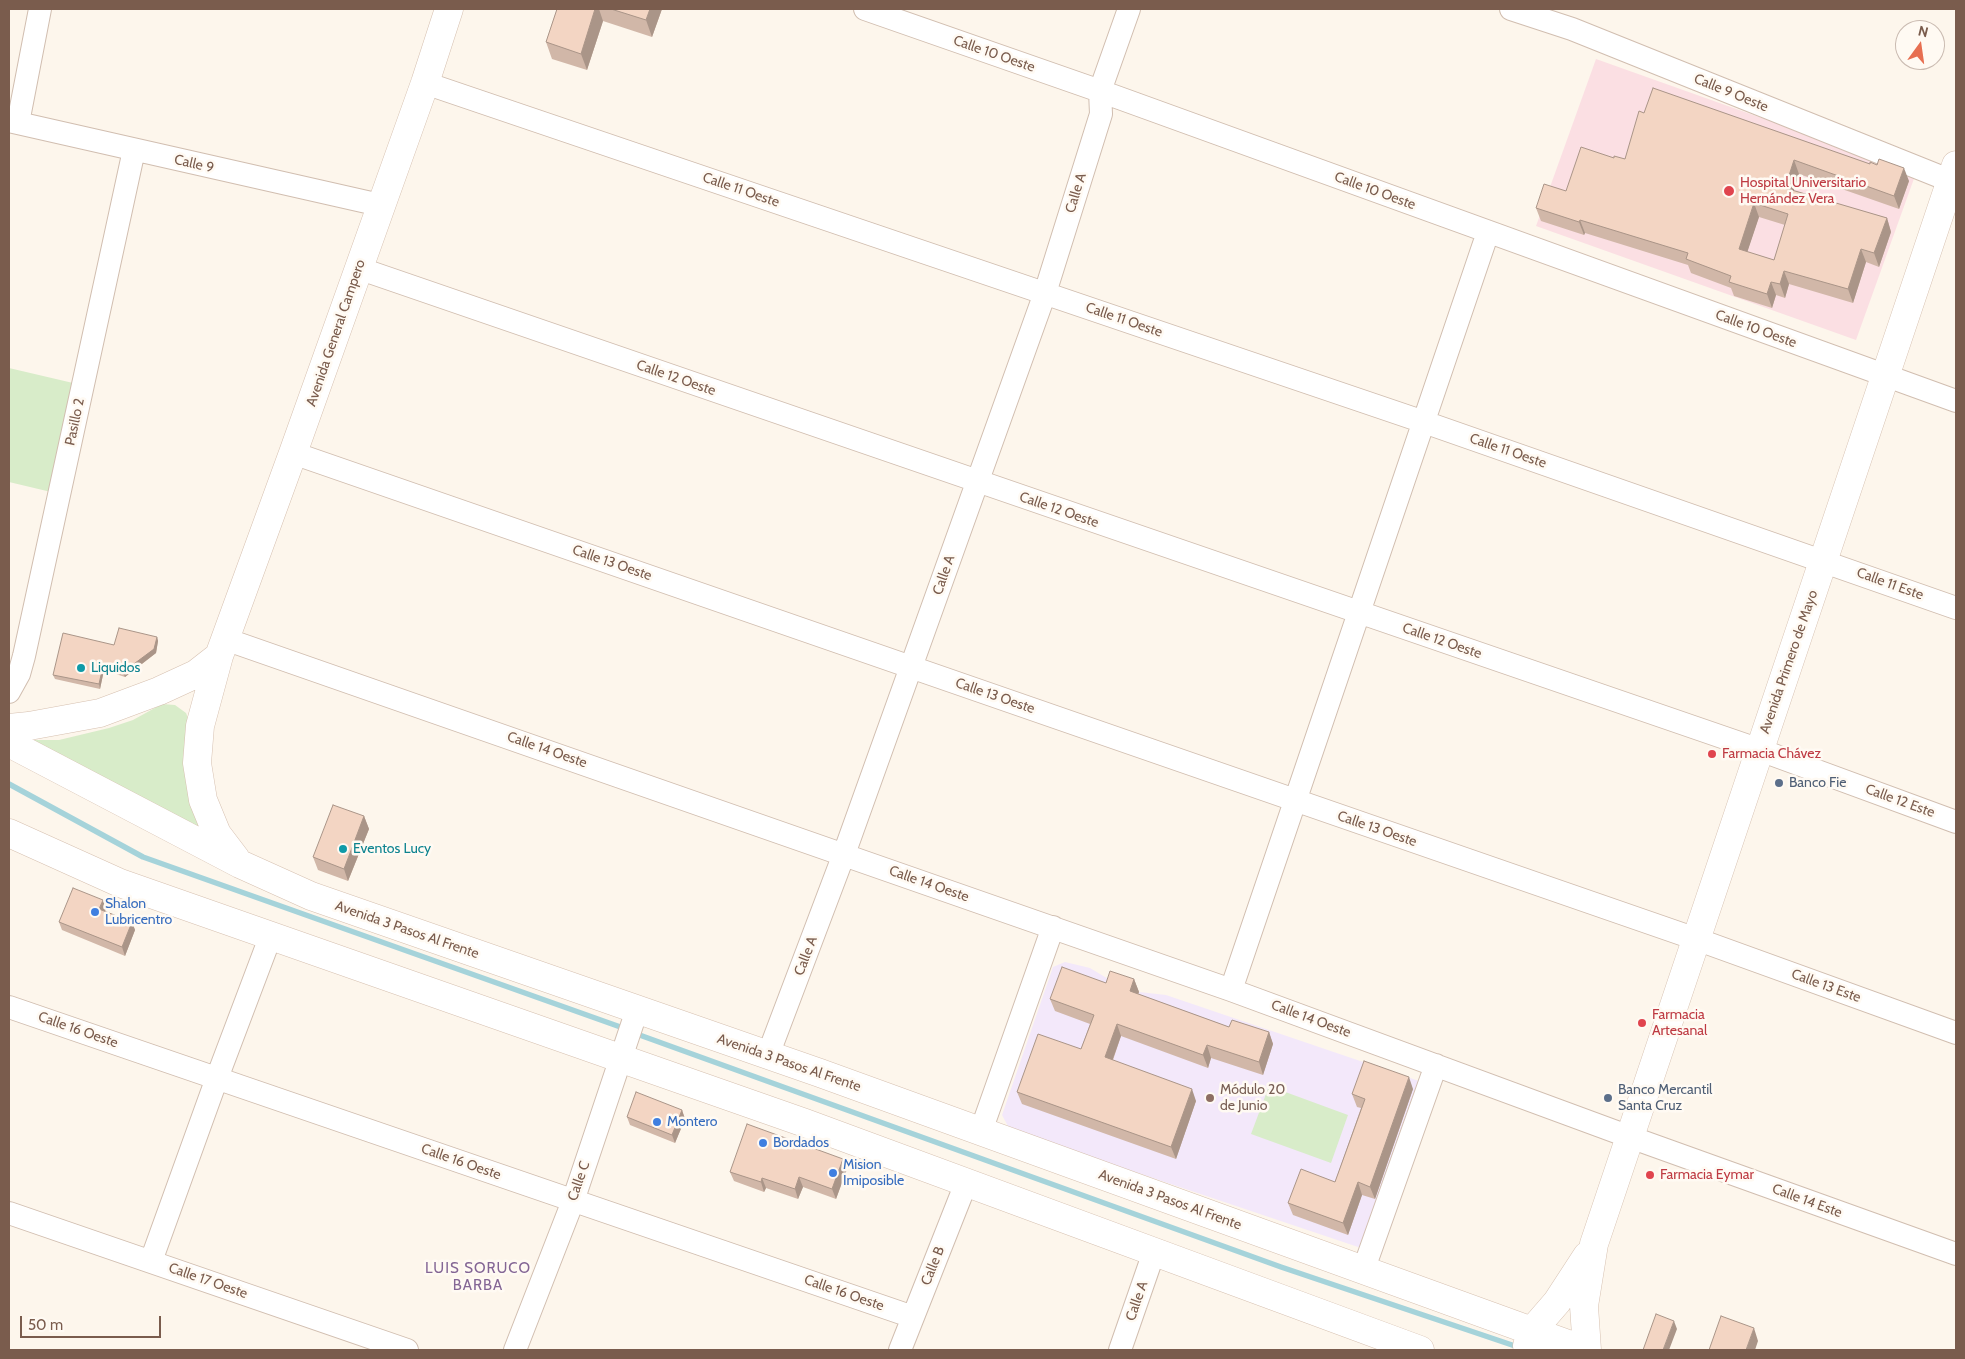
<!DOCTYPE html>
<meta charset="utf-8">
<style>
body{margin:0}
#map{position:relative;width:1965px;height:1359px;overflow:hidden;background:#fdf6ec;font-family:Cabin,sans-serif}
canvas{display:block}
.frame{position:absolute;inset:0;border:10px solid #7a5c4d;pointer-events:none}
.north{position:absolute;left:1895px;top:20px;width:50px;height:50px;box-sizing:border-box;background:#fffaf3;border:1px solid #cabbb1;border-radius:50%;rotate:14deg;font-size:14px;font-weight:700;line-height:20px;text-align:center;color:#7a5c4d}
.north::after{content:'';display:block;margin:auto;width:18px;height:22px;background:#e76f51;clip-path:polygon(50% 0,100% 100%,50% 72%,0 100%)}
.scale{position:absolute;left:20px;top:1316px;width:141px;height:22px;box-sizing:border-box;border:2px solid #7a5c4d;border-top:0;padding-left:6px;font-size:15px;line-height:18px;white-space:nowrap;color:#7a5c4d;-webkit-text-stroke:4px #fffaf3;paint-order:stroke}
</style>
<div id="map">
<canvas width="1965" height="1359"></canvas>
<div class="frame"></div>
<div class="north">N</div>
<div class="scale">50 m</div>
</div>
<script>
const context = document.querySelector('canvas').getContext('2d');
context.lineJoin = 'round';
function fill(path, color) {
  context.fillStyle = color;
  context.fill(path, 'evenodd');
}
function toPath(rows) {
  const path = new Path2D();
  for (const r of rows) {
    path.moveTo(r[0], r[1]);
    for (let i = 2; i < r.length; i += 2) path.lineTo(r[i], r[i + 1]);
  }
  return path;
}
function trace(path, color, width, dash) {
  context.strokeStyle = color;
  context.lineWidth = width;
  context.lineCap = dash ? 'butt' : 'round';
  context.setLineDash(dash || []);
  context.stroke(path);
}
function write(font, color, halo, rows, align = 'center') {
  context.font = font + ' Cabin,sans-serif';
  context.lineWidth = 5;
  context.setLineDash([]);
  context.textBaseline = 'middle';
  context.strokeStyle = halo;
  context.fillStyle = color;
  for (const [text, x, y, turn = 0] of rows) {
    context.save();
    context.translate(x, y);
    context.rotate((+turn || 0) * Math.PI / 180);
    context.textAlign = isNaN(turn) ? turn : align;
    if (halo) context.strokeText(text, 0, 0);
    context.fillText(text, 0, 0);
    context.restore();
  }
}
fill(toPath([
 [1065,962,1090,968,1115,983,1139,992,1166,995,1419,1081,1361,1248,1010,1130,1002,1115,1053,967]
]), '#f3e8fa');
fill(toPath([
 [1596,59,1916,173,1856,340,1536,226]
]), '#fbdfe3');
fill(toPath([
 [9,368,73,383,51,492,9,482],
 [162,704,175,705,186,713,190,723,211,836,32,740,59,740,109,728,133,720],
 [1269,1086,1348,1115,1331,1163,1251,1134]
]), '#d8ecc9');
trace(toPath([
 [9,784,143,857,626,1029],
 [634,1033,1281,1267,1521,1348]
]), '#a5d3da', 5.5);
const street = toPath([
 [865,9,1100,91,1956,401],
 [1511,9,1572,29,1956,183],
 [425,83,1424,422,1956,608],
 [9,121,380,205],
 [18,123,40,9],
 [358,268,1760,750,1956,822],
 [293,453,1696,939,1956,1033],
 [225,639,1231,990,1630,1137,1956,1254],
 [9,692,19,674,24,656,134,150],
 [1231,990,1488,232],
 [9,1007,913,1317],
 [768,1055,844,854,1045,293,1101,114,1100,91,1129,9],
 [981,1131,1053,927],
 [9,1213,407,1350],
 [151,1261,217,1078,271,935],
 [1363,1271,1436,1065],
 [515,1350,573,1201,637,1010],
 [900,1350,966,1183],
 [1120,1350,1154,1252]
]);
const secondary = toPath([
 [9,728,29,726,100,713,159,691,196,674,219,656],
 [9,743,240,864,311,896,820,1073,1584,1350],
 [9,833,120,883,805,1123,1420,1350],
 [236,859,217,834,203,800,197,763,200,726,219,656,293,453,425,83,449,9],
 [1527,1346,1531,1332,1557,1302,1587,1256],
 [1587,1350,1584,1306,1594,1244,1956,165]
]);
trace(street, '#d1beb0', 24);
trace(secondary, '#d6c0b0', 29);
trace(street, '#fff', 22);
trace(secondary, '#fff', 28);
fill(toPath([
 [557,9,662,9,652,37,603,21,587,70,552,59,546,42],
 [1644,113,1870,164,1877,165,1909,181,1899,209,1799,174,1793,191,1887,218,1891,232,1879,267,1866,262,1853,303,1789,284,1785,298,1776,295,1772,308,1734,296,1731,288,1691,273,1688,265,1585,233,1584,235,1541,221,1536,208,1566,191,1614,158,1625,159],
 [1759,217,1785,225,1774,260,1747,252],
 [157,637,158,641,156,653,125,677,104,670,100,689,55,679,53,675],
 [364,816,369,829,348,881,318,870,313,857],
 [106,909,105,911,132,922,135,930,125,956,62,930,59,922],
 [1134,979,1139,992,1138,994,1229,1027,1269,1032,1273,1044,1263,1075,1211,1058,1208,1068,1121,1036,1113,1060,1196,1101,1176,1159,1022,1104,1017,1092,1081,1049,1090,1024,1055,1011,1050,999],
 [1413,1089,1375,1199,1362,1195,1348,1235,1293,1215,1288,1203,1335,1182,1361,1108,1357,1107,1352,1094],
 [682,1110,685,1119,675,1143,630,1125,627,1117],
 [843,1159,847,1169,836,1199,803,1187,798,1199,766,1188,764,1192,734,1181,730,1172]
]), '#d1b7a8');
fill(toPath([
 [595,9,599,9,603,21,587,70,581,54],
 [650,9,662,9,652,37,646,20],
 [1794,160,1799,174,1790,202,1785,188],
 [1904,168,1909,181,1899,209,1894,196],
 [1754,203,1759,217,1744,262,1739,249],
 [1887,218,1891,232,1879,267,1874,253],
 [1580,220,1585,233,1584,235,1579,222],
 [1861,249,1866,262,1853,303,1848,289],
 [1784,271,1789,284,1785,298,1780,284],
 [1771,282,1776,295,1772,308,1767,294],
 [157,637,158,641,156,653,125,677,123,672],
 [103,666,104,670,100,689,99,684],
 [364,816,369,829,348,881,344,869],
 [103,900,106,909,102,918,99,909],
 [132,922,135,930,125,956,122,947],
 [1134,979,1139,992,1134,1004,1130,991],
 [1117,1024,1121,1036,1109,1070,1105,1057],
 [1269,1032,1273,1044,1263,1075,1259,1062],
 [1207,1045,1211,1058,1208,1068,1203,1055],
 [1409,1077,1413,1089,1375,1199,1370,1187],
 [1192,1089,1196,1101,1176,1159,1171,1147],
 [682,1110,685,1119,675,1143,672,1135],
 [843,1159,847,1169,836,1199,832,1189],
 [799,1177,803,1187,798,1199,795,1189],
 [762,1178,766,1188,764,1192,761,1182],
 [1358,1182,1362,1195,1348,1235,1343,1223],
 [1674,1321,1677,1329,1669,1350,1663,1350],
 [1754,1328,1758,1341,1755,1350,1746,1350]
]), '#aa9588');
const building = toPath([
 [557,9,595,9,581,54,546,42,557,9],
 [611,9,650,9,646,20,611,9],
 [1653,88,1870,164,1870,162,1877,165,1879,159,1904,168,1894,196,1794,160,1785,188,1887,218,1874,253,1861,249,1848,289,1784,271,1780,284,1771,282,1767,294,1729,282,1731,276,1686,259,1688,253,1580,220,1579,222,1536,208,1544,184,1566,191,1581,147,1614,158,1614,156,1625,159,1639,111,1644,113,1653,88],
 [1754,203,1788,214,1774,260,1739,249,1754,203],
 [119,628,157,637,154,649,123,672,103,666,99,684,53,675,63,633,114,645,119,628],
 [333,805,364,816,344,869,313,857,333,805],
 [73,888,103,900,99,909,132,922,122,947,59,922,73,888],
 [1062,967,1106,983,1110,971,1134,979,1130,991,1229,1027,1232,1020,1269,1032,1259,1062,1207,1045,1203,1055,1117,1024,1105,1057,1192,1089,1171,1147,1017,1092,1038,1034,1081,1049,1094,1015,1050,999,1062,967],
 [1364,1061,1409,1077,1370,1187,1358,1182,1343,1223,1288,1203,1301,1169,1335,1182,1365,1099,1352,1094,1364,1061],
 [636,1092,682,1110,672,1135,627,1117,636,1092],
 [747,1124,843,1159,832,1189,799,1177,795,1189,762,1178,761,1182,730,1172,747,1124],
 [1656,1314,1674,1321,1663,1350,1643,1350,1656,1314],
 [1721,1316,1754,1328,1746,1350,1709,1350,1721,1316]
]);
fill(building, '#f3d5c3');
trace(building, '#aa9588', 1);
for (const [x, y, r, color] of [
 [1729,191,6,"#e0444e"],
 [81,668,5,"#0f9aa8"],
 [1712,754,5,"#e0444e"],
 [1779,783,5,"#5c6f8a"],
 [343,849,5,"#0f9aa8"],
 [95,912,5,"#3f7fe0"],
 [1642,1023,5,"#e0444e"],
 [1210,1098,5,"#8d6e63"],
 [1608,1098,5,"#5c6f8a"],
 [657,1122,5,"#3f7fe0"],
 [763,1143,5,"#3f7fe0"],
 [833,1173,5,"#3f7fe0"],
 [1650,1175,5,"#e0444e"]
]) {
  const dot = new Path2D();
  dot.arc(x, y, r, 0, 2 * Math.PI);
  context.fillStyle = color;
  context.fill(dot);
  trace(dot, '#fffaf3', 2);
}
write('14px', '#7a5c4d', '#fffaf3', [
 ["Calle 10 Oeste",994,54,19],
 ["Calle 9 Oeste",1731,93,22],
 ["Calle 9",194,164,13],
 ["Calle 11 Oeste",741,190,19],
 ["Calle 10 Oeste",1375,191,20],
 ["Calle A",1076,193,-73],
 ["Calle 11 Oeste",1124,320,19],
 ["Calle 10 Oeste",1756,329,20],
 ["Avenida General Campero",336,333,-71],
 ["Calle 12 Oeste",676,378,19],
 ["Pasillo 2",75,422,-78],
 ["Calle 11 Oeste",1508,451,19],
 ["Calle 12 Oeste",1059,510,19],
 ["Calle 13 Oeste",612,563,19],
 ["Calle A",944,575,-71],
 ["Calle 11 Este",1890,584,20],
 ["Calle 12 Oeste",1442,641,19],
 ["Avenida Primero de Mayo",1789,662,-71],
 ["Calle 13 Oeste",995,696,19],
 ["Calle 14 Oeste",547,750,19],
 ["Calle 12 Este",1900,801,20],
 ["Calle 13 Oeste",1377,829,19],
 ["Calle 14 Oeste",929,884,19],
 ["Avenida 3 Pasos Al Frente",407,930,19],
 ["Calle A",806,956,-69],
 ["Calle 13 Este",1826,986,20],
 ["Calle 14 Oeste",1311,1019,20],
 ["Calle 16 Oeste",78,1030,19],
 ["Avenida 3 Pasos Al Frente",789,1063,19],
 ["Calle 16 Oeste",461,1162,19],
 ["Calle C",579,1181,-71],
 ["Avenida 3 Pasos Al Frente",1170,1200,20],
 ["Calle 14 Este",1807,1201,20],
 ["Calle B",933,1266,-68],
 ["Calle 17 Oeste",208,1281,19],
 ["Calle 16 Oeste",844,1293,19],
 ["Calle A",1137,1301,-71]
]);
write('14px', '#be3a42', '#fffaf3', [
 ["Hospital Universitario",1740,183],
 ["Hernández Vera",1740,199],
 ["Farmacia Chávez",1722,754],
 ["Farmacia",1652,1015],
 ["Artesanal",1652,1031],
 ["Farmacia Eymar",1660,1175]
], 'left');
write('14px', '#0d838f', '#fffaf3', [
 ["Liquidos",91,668],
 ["Eventos Lucy",353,849]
], 'left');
write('14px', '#4e5e75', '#fffaf3', [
 ["Banco Fie",1789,783],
 ["Banco Mercantil",1618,1090],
 ["Santa Cruz",1618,1106]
], 'left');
write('14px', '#366cbe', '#fffaf3', [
 ["Shalon",105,904],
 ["Lubricentro",105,920],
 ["Montero",667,1122],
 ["Bordados",773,1143],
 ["Mision",843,1165],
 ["Imiposible",843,1181]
], 'left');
write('14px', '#785e54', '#fffaf3', [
 ["Módulo 20",1220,1090],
 ["de Junio",1220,1106]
], 'left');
context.letterSpacing = '1px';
write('15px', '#846695', '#fffaf3', [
 ["LUIS SORUCO",478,1269],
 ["BARBA",478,1286]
]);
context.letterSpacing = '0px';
</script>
